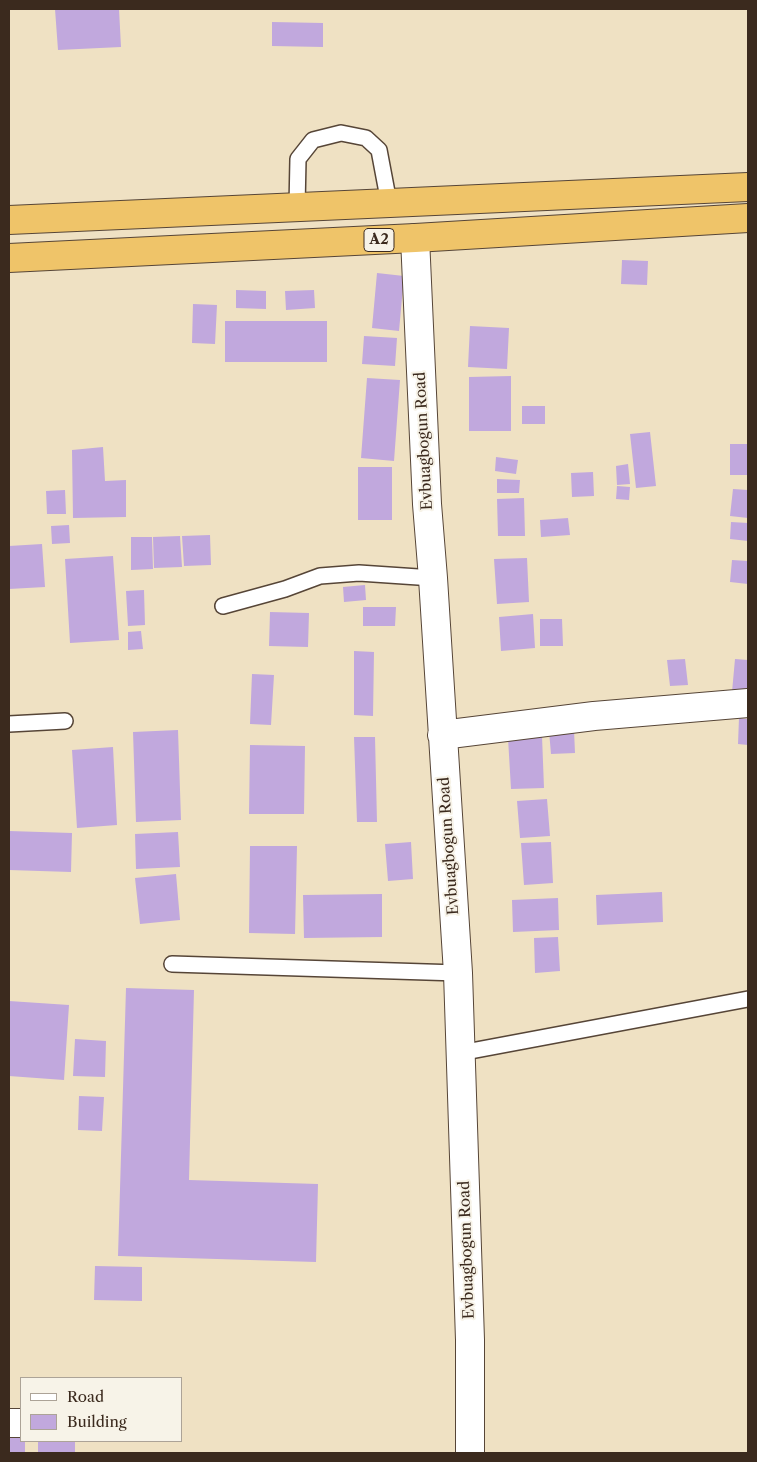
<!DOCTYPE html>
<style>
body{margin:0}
#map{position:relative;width:757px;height:1462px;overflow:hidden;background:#efe1c3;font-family:"Libre Caslon Text",serif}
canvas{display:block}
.frame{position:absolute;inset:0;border:10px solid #3b2a1e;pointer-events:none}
.legend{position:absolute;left:20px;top:1377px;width:162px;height:65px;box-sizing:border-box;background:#f7f3e8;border:1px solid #aca397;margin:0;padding:6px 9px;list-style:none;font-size:15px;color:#3b2a1e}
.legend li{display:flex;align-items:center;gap:10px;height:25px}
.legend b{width:25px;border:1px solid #aca397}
</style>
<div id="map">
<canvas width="757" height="1462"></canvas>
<div class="frame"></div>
<ul class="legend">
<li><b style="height:6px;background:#fff"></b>Road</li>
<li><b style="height:14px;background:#c1a8dd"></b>Building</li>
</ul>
</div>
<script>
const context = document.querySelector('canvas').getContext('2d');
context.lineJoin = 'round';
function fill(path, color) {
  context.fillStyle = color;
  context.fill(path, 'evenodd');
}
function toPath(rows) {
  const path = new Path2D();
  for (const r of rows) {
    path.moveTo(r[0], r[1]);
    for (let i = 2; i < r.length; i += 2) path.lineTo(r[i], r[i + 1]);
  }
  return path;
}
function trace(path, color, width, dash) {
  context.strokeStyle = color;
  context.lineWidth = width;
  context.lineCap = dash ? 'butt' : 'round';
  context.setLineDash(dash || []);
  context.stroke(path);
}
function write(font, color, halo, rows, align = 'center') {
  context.font = font + ' "Libre Caslon Text",serif';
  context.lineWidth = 4;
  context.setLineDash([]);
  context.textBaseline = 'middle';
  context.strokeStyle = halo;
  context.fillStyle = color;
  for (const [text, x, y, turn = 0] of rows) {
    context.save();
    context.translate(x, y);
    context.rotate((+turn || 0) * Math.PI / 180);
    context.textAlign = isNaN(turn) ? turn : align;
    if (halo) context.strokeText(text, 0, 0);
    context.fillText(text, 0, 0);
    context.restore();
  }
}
fill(toPath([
 [55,9,119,9,121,47,58,50],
 [272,22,323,23,323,47,272,46],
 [622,260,648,261,647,285,621,284],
 [377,273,404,276,399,331,372,328],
 [236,290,266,291,266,309,236,308],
 [314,290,315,308,286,310,285,291],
 [193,304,217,305,215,344,192,343],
 [225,321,327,321,327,362,225,362],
 [470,326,509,328,507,369,468,367],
 [364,336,397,338,395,366,362,364],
 [511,376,511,431,469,431,469,377],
 [367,378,400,380,394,461,361,458],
 [522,406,545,406,545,424,522,424],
 [650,432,656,486,636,488,630,434],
 [730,444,748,444,748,475,730,475],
 [103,447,105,481,126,480,126,517,73,518,72,450],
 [496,457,518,460,516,474,495,471],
 [628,464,630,484,617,485,616,466],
 [358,467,392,467,392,520,358,520],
 [593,472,594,496,572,497,571,473],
 [497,479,520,480,519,493,497,493],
 [617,486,630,487,629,500,616,499],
 [733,489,748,490,748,518,730,516],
 [65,490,66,514,47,514,46,491],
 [524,498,525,536,498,536,497,499],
 [568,518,570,535,541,537,540,520],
 [731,522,748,523,748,541,730,539],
 [69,525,70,543,52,544,51,526],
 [210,535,211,565,184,566,182,536],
 [180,536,182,567,154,568,153,537],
 [131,537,152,537,153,569,131,570],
 [42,544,45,587,9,589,9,546],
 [113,556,119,640,70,643,65,559],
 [527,558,529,602,497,604,494,559],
 [732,560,748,561,748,584,730,582],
 [365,585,366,600,344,602,343,587],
 [144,590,145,625,128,626,126,591],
 [363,607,396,607,395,626,363,626],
 [270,612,309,613,308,647,269,646],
 [533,614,535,648,501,651,499,617],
 [540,619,562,619,563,646,540,646],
 [141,631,143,649,128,650,128,632],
 [354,651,374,652,373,716,354,715],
 [685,659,688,685,670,686,667,660],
 [735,659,748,660,748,694,732,692],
 [252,674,274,675,271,725,250,724],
 [739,718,748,719,748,745,738,744],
 [178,730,181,820,136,822,133,732],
 [574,730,575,753,551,754,549,731],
 [542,736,544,788,511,789,508,738],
 [354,737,375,737,377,822,357,822],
 [250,745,305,746,304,814,249,814],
 [113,747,117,825,77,828,72,750],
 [547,799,550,836,520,838,517,801],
 [9,831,72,833,71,872,9,870],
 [178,832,180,867,136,869,135,834],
 [411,842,413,879,388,881,385,844],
 [551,842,553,883,524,885,521,843],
 [250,846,297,846,295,934,249,933],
 [176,874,180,920,140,924,135,878],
 [662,892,663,922,597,925,596,895],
 [382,894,382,937,304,938,303,895],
 [558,898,559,930,513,932,512,900],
 [558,937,560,971,535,973,534,938],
 [126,988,194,990,189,1180,318,1184,316,1262,118,1256],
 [9,1001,69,1005,64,1080,9,1076],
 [75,1039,106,1041,105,1077,73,1076],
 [79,1096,104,1097,102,1131,78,1130],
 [95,1266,142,1267,142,1301,94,1300],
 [9,1437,21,1437,21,1441,25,1441,25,1453,9,1453],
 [38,1441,75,1441,75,1453,38,1453]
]), '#c1a8dd');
const service = toPath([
 [297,207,298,159,313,140,341,133,366,138,379,150,389,203],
 [223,606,285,589,320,576,359,573,433,578],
 [9,724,65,721],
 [172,964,458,973],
 [460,1053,748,999]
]);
const minor = toPath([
 [415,238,427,504,433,578,458,973,470,1340,470,1453],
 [442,735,594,716,748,703],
 [9,1423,21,1423]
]);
const trunk = toPath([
 [9,220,748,187],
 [9,258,415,238,748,218]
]);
trace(service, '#564537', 18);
trace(minor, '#564537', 30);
trace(trunk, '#564537', 30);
trace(service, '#fff', 15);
trace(minor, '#fff', 28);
trace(trunk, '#efc469', 28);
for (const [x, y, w] of [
 [379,240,30]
]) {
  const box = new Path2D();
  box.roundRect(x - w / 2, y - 11.5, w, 23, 4);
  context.fillStyle = '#f7f3e8';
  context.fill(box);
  trace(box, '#3b2a1e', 1);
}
write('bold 14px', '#3b2a1e', null, [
 ["A2",379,240]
]);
write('15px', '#3b2a1e', '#f7f3e8', [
 ["Evbuagbogun Road",424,441,-93],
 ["Evbuagbogun Road",449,846,-94],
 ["Evbuagbogun Road",467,1250,-92]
]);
</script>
